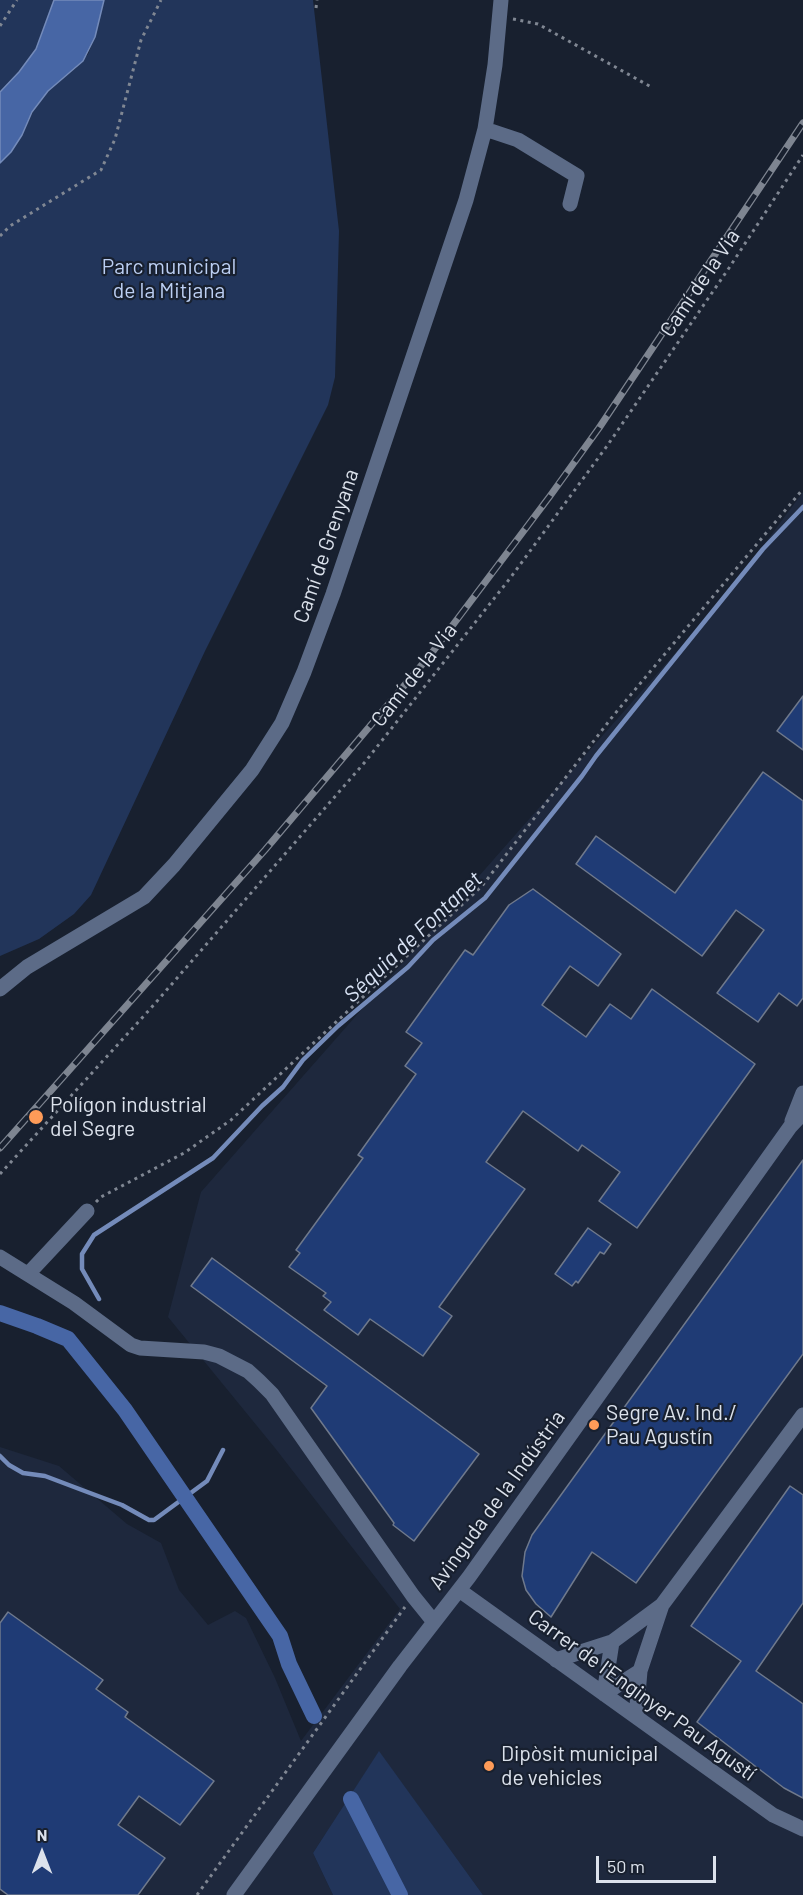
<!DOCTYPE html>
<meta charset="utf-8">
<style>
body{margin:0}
#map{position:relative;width:803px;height:1895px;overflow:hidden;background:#18202f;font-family:Barlow,sans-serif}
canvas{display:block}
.north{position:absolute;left:12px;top:1823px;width:60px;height:60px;-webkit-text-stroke:4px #18202f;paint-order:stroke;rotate:0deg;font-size:16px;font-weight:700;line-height:24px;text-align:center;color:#dce2ec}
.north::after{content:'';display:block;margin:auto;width:21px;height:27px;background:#dce2ec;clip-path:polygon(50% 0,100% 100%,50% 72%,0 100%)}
.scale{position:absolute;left:596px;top:1856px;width:120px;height:27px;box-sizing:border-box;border:3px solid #dce2ec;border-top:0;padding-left:8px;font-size:18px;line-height:21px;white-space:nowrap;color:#dce2ec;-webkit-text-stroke:4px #18202f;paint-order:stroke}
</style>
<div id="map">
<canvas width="803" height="1895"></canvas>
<div class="north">N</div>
<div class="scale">50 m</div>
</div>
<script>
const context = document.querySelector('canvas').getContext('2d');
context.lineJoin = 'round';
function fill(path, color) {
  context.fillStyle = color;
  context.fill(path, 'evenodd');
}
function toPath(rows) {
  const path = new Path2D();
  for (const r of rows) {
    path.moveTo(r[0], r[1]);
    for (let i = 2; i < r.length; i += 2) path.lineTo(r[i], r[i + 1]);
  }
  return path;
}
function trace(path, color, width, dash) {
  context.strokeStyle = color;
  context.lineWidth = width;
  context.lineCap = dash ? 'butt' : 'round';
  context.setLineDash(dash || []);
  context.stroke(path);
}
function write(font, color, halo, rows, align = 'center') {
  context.font = font + ' Barlow,sans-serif';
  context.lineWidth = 4.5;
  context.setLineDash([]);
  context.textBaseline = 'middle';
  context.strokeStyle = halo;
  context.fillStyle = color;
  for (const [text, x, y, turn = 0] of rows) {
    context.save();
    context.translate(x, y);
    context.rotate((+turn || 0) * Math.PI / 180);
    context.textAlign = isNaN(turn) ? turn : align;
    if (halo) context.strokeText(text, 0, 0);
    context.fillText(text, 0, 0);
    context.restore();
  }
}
fill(toPath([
 [803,492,803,1895,483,1895,379,1752,313,1853,333,1895,0,1895,0,1447,59,1466,127,1524,161,1543,179,1590,208,1625,235,1611,246,1618,275,1678,301,1741,400,1609,275,1448,168,1317,201,1192,728,593]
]), '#1e283d');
fill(toPath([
 [0,0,54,0,36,49,19,72,0,92],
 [104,0,313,0,339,231,335,377,328,405,205,651,91,895,74,914,39,939,0,956,0,163,11,152,22,135,33,112,48,91,76,68,88,54,95,37],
 [379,1751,483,1895,333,1895,313,1853]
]), '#22355a');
const water = toPath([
 [54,0,104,0,95,37,83,61,48,91,32,112,22,135,11,152,0,163,0,92,19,72,36,49,54,0]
]);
fill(water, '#4766a5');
trace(water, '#748bba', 1.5);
trace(toPath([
 [99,1299,82,1269,82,1254,94,1235,213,1158,262,1106,283,1087,303,1060,338,1026,408,967,433,940,485,898,582,776,596,756,763,549,803,507],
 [0,1456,9,1465,23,1473,45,1476,82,1490,122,1505,149,1520,154,1520,207,1481,223,1450]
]), '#748bba', 4.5);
trace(toPath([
 [0,1313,37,1326,68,1339,125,1410,280,1636,289,1664,314,1716],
 [351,1799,400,1895]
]), '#4766a5', 16);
const building = toPath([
 [803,696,803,750,777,731,803,696],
 [763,772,803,801,803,998,797,1006,779,993,758,1022,717,993,764,930,736,910,702,956,576,864,596,836,675,893,763,772],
 [533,889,621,954,598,986,570,966,542,1005,586,1037,610,1004,631,1019,652,989,755,1064,637,1228,599,1201,620,1172,582,1145,578,1151,523,1111,486,1162,525,1189,439,1307,452,1316,423,1356,370,1319,358,1335,324,1310,331,1302,323,1296,326,1293,289,1267,300,1253,296,1250,363,1158,358,1155,416,1074,405,1066,422,1043,406,1032,465,950,473,955,509,905,533,889],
 [803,1160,803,1354,636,1583,592,1552,551,1617,536,1604,526,1590,522,1576,525,1552,532,1535,803,1160],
 [588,1228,611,1244,604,1254,600,1252,578,1283,576,1281,572,1286,555,1274,588,1228],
 [212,1258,479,1454,414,1541,393,1525,394,1523,311,1408,327,1386,191,1286,212,1258],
 [790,1486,803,1495,803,1603,756,1671,803,1704,803,1798,784,1788,697,1722,741,1661,691,1626,790,1486],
 [8,1612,103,1680,96,1689,128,1712,125,1717,214,1781,180,1825,139,1796,118,1825,165,1858,138,1895,8,1895,0,1889,0,1623,8,1612]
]);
fill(building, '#1f3b75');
trace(building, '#6f798c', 1.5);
trace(toPath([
 [316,8,317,0],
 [513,19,538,24,653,88],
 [0,26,17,0],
 [0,236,10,226,101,170,115,139,141,40,161,0],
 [0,1174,151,1008,365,762,511,577,607,446,729,268,803,155],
 [96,1202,101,1197,184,1153,231,1120,482,886,613,716,803,489],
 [197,1895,405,1607]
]), '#808793', 3, [3, 4.5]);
trace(toPath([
 [485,129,518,140,577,176,570,204],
 [0,989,27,967,144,897,174,865,252,770,282,723,304,672,333,594,466,200,485,129,495,65,501,0],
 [792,1121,803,1093],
 [0,1257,74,1303,131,1345,140,1348,204,1352,219,1356,248,1371,259,1381,272,1394,413,1596,434,1622],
 [29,1273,87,1211],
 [459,1590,773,1815,803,1829],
 [556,1660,612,1642,662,1605,803,1415],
 [604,1694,612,1642],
 [604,1694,640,1671],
 [636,1717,640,1671,662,1605],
 [234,1895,400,1666,469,1577,790,1127,803,1113]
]), '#5c6b87', 15);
const rail = toPath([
 [0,1148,265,850,431,654,550,496,599,428,803,123]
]);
trace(rail, '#7e8591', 7);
trace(rail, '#18202f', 4.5, [14]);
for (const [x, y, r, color] of [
 [36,1117,8,"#fe9b58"],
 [594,1425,6,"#fe9b58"],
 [489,1766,6,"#fe9b58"]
]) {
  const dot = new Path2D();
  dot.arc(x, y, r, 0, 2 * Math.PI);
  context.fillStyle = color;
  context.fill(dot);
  trace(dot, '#18202f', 2);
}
write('21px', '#bccff3', '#18202f', [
 ["Parc municipal",169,267],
 ["de la Mitjana",169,291]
]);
write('21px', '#dce2ec', '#18202f', [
 ["Camí de la Via",700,283,-56],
 ["Camí de Grenyana",326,546,-71],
 ["Camí de la Via",414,675,-52],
 ["Avinguda de la Indústria",497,1500,-54],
 ["Carrer de l'Enginyer Pau Agustí",642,1695,36]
]);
write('21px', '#dce2ec', '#18202f', [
 ["Polígon industrial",50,1105],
 ["del Segre",50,1129],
 ["Segre Av. Ind./",606,1413],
 ["Pau Agustín",606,1437],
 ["Dipòsit municipal",501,1754],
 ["de vehicles",501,1778]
], 'left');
write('italic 22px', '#dae4f6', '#18202f', [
 ["Séquia de Fontanet",413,937,-43]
]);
</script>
